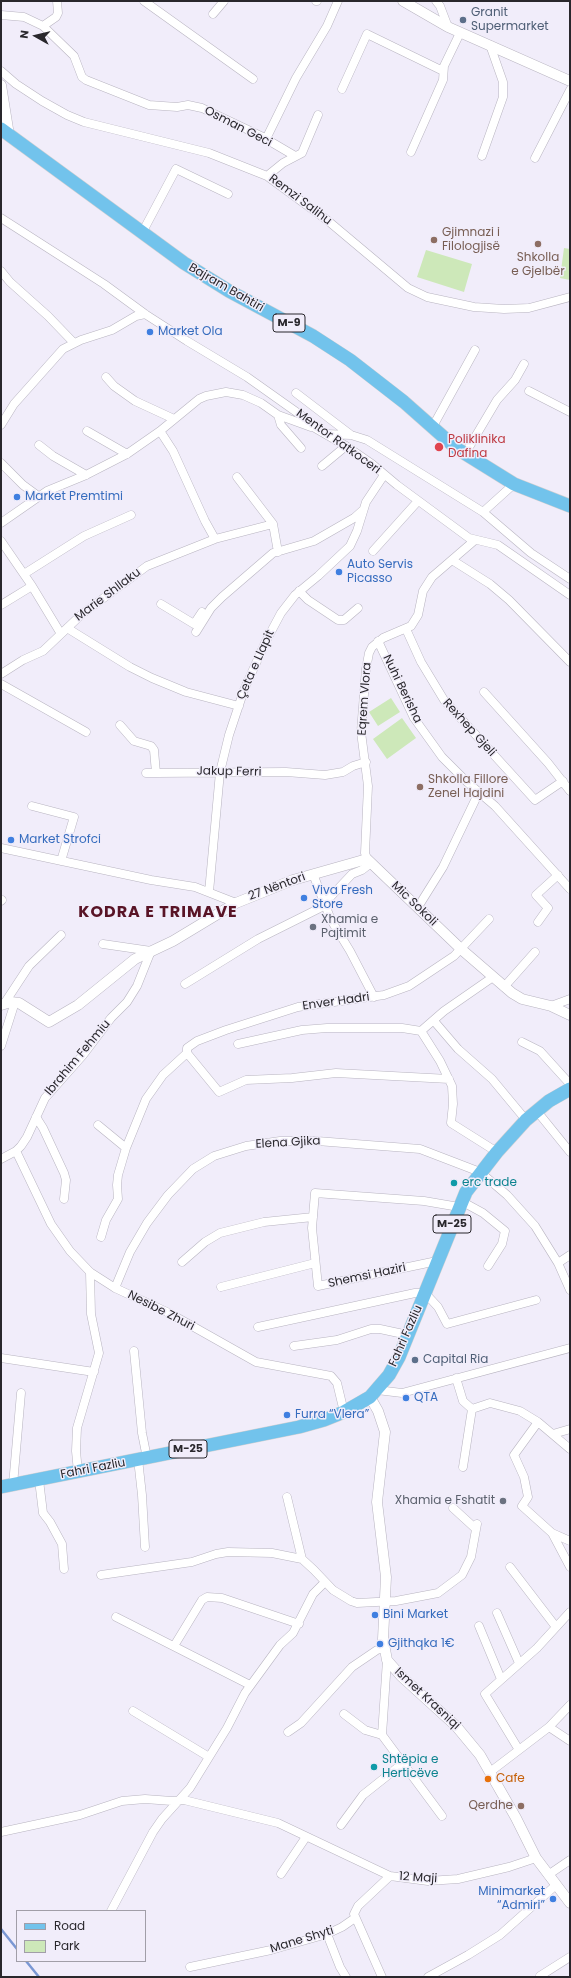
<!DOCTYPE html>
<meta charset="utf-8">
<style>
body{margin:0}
#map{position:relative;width:571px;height:1978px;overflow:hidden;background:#f1edfa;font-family:Poppins,sans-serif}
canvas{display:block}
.frame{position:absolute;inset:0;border:2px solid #29272c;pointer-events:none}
.legend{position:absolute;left:16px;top:1910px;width:130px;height:52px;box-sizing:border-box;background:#f1edfa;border:1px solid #a19ea8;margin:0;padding:5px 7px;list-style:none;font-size:12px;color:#29272c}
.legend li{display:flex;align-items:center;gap:8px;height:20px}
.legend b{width:20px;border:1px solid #a19ea8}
.north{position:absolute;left:16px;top:16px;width:40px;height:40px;-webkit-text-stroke:3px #f1edfa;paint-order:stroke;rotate:278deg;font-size:11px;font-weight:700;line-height:16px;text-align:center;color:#29272c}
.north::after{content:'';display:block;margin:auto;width:14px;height:18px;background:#29272c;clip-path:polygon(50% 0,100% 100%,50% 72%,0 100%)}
</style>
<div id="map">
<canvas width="571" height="1978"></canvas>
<div class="frame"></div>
<ul class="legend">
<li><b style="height:5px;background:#72c3ec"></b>Road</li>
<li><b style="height:11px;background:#cde8b9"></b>Park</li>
</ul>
<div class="north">N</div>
</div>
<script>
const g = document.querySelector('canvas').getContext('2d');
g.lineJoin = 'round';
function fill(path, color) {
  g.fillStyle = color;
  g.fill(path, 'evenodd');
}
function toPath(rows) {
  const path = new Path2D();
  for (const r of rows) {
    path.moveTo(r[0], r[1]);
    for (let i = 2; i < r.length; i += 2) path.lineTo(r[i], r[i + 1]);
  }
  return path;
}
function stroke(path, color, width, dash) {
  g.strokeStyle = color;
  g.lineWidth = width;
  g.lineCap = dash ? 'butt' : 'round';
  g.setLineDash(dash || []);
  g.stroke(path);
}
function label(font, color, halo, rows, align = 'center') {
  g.font = font + ' Poppins,sans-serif';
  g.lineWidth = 3;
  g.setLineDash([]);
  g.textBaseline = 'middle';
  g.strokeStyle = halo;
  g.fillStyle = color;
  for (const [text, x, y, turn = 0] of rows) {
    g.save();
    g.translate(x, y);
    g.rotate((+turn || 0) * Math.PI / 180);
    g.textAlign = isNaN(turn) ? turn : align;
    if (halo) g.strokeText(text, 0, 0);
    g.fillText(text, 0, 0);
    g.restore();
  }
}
const green = toPath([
 [564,248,570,249,570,280,560,278],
 [426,250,472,264,464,292,417,277],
 [391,698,400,712,378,726,369,712],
 [402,718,416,738,387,759,373,739]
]);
const stream = toPath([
 [1,1929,17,1949],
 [26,1961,39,1977]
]);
const minor = toPath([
 [144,1,253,79],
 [316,1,317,1],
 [436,1,440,6,448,27],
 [213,14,224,1],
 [1,15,24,17,43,26,56,17,58,13,57,1],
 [43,26,74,56,82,77,86,80,149,105,177,107,188,105,202,108,261,136,295,156],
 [1,71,16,84,42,101,67,115,84,122,209,153,267,176,327,220,408,288,427,297,474,307,504,309,529,308,570,297],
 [342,89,367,34,443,71],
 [266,139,296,78,327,26,338,1],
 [411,152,443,80,444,66,460,33],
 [482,156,503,97,503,82,490,45],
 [535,158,570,90],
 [267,176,283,163,302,153,318,115],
 [1,218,104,284,145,314,187,341,247,377,302,416,315,428,346,446,372,464,397,485,469,538,498,545,570,595],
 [142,233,176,169,228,194],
 [1,271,10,282,48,316,74,343],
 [106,377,114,386,135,401,174,419],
 [529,391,570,412],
 [296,393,351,435],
 [278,415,281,425,301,448],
 [1,425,14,404,63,349,81,340,112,330,136,316,145,314],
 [432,428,475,350],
 [87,431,127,454],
 [160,431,173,451,205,521,215,539],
 [327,434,351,435,367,440,483,512,514,484],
 [39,445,53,456,86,475],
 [465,454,497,400,515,380,524,364],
 [1,463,23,485,38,496],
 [322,466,346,446],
 [237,477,273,524,278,552],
 [483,512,531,553,570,579],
 [1,523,47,491,86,475,127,454,160,431,199,399,206,396,226,392,243,395,261,403,278,415,311,427],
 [1,541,32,586,61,634],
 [373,551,418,501],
 [452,560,490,584,509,600,570,662],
 [24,574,84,536,131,515],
 [299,591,308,600,338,620,344,620,358,608],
 [161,604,194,624,202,612],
 [1,605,32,586],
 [67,628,130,667,152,678,186,692,239,706],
 [406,629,421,662,444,700,535,800,563,781],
 [196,632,211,608,222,597,273,553,314,541,354,518,363,510],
 [378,641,414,718,442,757,467,782,495,806,570,889],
 [1,674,23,660,43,651,82,614,147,566,215,539,273,524],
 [1,684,86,732],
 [484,692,548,763,570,791],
 [120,725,134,741,151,746,154,750,156,773,286,772,325,775,343,772,353,766,366,762],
 [146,773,156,773],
 [32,806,74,817,61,861],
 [1,848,151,880,195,887,236,903],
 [367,859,365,853,368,786,361,732,366,669,369,653,372,647,383,638,411,626,418,615,423,591,432,577,475,540],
 [313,874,331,920,350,951,374,997],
 [209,892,220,772,229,735,244,690,265,643,281,613,295,595,318,576,350,546,357,531,366,502,384,475],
 [1,901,2,900],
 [418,907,443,867,479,792],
 [538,922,548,908,536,895,558,875],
 [185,984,258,939,320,908,352,874,362,870,371,863],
 [504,987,535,952],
 [4,1004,29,966,61,935],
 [551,1006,570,999],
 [434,1021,458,1049,492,1079,526,1120],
 [421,1031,440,1061,452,1086,453,1104,451,1123,497,1152],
 [421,1031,444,1011,493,977],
 [522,1042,540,1051,570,1084],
 [238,1044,302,1030,327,1028,402,1028,421,1031],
 [1,1046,15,1002],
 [187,1053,219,1092,246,1080,292,1078,336,1073,449,1079],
 [536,1110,570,1152],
 [36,1117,43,1128,64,1173,66,1180,64,1199],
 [98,1125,126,1148],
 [16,1151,51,1224,70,1251,90,1272,115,1288,169,1313,256,1362,331,1376,337,1383,344,1412],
 [1,1159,16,1151,21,1146,27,1137,45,1098,83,1055,111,1018,127,1002,137,986,151,951,103,944],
 [461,1201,483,1213,505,1231,502,1244,488,1266],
 [101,1237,106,1220,118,1199,117,1185,118,1175,126,1148,146,1099,163,1075,187,1053,187,1048,197,1041,226,1030,298,1007,384,995,409,986,454,956,489,919],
 [437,1261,318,1286,312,1228,315,1193,424,1201,459,1207],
 [182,1262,205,1242,220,1233,264,1222,313,1217],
 [558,1263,570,1255],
 [221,1287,315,1263],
 [115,1288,130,1252,147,1223,168,1195,193,1169,214,1156,246,1146,280,1141,317,1141,420,1149,480,1172,507,1195,535,1226,558,1263,570,1290],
 [258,1327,415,1293,425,1293,438,1307,447,1324,536,1300],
 [294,1346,337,1340,371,1329,380,1329,408,1335],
 [134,1351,142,1433,147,1458],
 [1,1358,94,1372],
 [456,1378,463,1401,472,1409],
 [377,1390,402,1393,570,1348],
 [472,1409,490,1403,520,1411,538,1422,570,1449],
 [538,1422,514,1455,524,1477,528,1497,522,1506,552,1533,570,1541],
 [553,1434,570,1429],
 [138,1459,142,1495,145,1547],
 [463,1467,472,1409],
 [78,1472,76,1451,77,1428,99,1353,91,1314,90,1272],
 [39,1480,43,1513,50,1522,62,1544,64,1569],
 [13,1485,21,1393],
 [287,1497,302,1559],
 [453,1508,476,1529],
 [552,1533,570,1567],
 [510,1567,556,1627],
 [101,1575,192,1562,216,1554,228,1552,272,1553,302,1559,314,1570,333,1590,351,1601,357,1603,396,1601,438,1593,462,1575,471,1557,477,1524],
 [497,1613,519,1663],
 [116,1617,250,1685],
 [479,1626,501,1679],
 [174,1646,202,1600,207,1597,222,1598,299,1624],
 [387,1660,382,1735,442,1816],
 [133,1711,209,1757],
 [344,1714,365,1730,382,1735],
 [549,1727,570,1741],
 [288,1732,301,1723,352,1667,377,1650,384,1648],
 [519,1750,485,1694,537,1648,570,1612],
 [490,1772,549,1727,570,1705],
 [341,1825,363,1795,402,1764],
 [1,1832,80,1815,122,1801,145,1799,172,1801,184,1800,278,1823,390,1876,428,1881,458,1879,509,1867,536,1858],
 [281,1874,306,1837],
 [548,1875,570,1860],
 [111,1911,153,1832,162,1819,190,1788,227,1728,245,1693,280,1645,293,1633,313,1594,325,1582],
 [327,1934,340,1967,346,1977],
 [190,1967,271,1950,327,1934,342,1927,355,1918],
 [540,1976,570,1957],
 [382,1977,354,1914,358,1906,390,1876],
 [428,1977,468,1955,500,1935,556,1885]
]);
const tertiary = toPath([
 [403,1,448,27,570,81],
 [1,85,9,135],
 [1,1005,11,1002,19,1003,49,1022,78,1005,135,959,173,941,236,903,293,880,367,859,461,949,512,993,522,999,551,1006,570,1015],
 [370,1397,378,1411,385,1432,377,1502,386,1577,383,1639,387,1660,401,1676,456,1726,480,1755,516,1818,536,1858,570,1903]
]);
const primary = toPath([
 [1,129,184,263,229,291,313,336,350,360,404,402,456,448,514,484,570,506],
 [1,1487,299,1427,324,1420,344,1412,370,1397,389,1375,399,1357,466,1192,497,1152,526,1120,549,1101,570,1089]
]);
const markers = [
 [463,20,4,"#5c6f8a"],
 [434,240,4,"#8d6e63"],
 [538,244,4,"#8d6e63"],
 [150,332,4,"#3f7fe0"],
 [439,447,5,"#e0444e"],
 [17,497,4,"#3f7fe0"],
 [339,572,4,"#3f7fe0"],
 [420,787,4,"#8d6e63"],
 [11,840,4,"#3f7fe0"],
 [304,898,4,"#3f7fe0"],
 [313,927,4,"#6b7280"],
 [454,1183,4,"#0f9aa8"],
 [415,1360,4,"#5c6f8a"],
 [406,1398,4,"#3f7fe0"],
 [287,1415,4,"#3f7fe0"],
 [503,1501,4,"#6b7280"],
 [375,1615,4,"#3f7fe0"],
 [380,1644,4,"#3f7fe0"],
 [374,1767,4,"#0f9aa8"],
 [488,1779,4,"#e8710a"],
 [521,1806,4,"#8d6e63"],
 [553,1899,4,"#3f7fe0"]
];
const shields = [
 [289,323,32],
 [452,1224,38],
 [188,1449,38]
];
const shieldNames = [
 ["M-9",289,323],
 ["M-25",452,1224],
 ["M-25",188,1449]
];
const serviceNames = [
 ["Granit",471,13],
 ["Supermarket",471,27],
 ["Capital Ria",423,1360]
];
const streetNames = [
 ["Osman Geci",238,127,27],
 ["Remzi Salihu",300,200,37],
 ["Bajram Bahtiri",226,288,30],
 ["Mentor Ratkoceri",338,442,36],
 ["Marie Shllaku",108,595,-37],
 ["Çeta e Llapit",256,665,-66],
 ["Nuhi Berisha",402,689,64],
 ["Eqrem Vlora",365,699,-86],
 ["Rexhep Gjeli",469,728,48],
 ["Jakup Ferri",229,772,1],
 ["27 Nëntori",277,887,-20],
 ["Mic Sokoli",414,904,44],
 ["Enver Hadri",336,1002,-8],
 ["Ibrahim Fehmiu",78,1058,-50],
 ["Elena Gjika",288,1143,-3],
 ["Shemsi Haziri",367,1276,-12],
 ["Nesibe Zhuri",161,1311,27],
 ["Fahri Fazliu",406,1336,-66],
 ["Fahri Fazliu",93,1469,-11],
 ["Ismet Krasniqi",427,1699,43],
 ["12 Maji",418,1878,4],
 ["Mane Shyti",302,1940,-17]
];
const educationNames = [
 ["Gjimnazi i",442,233],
 ["Filologjisë",442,247],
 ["Shkolla",538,258,"center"],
 ["e Gjelbër",538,272,"center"],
 ["Shkolla Fillore",428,780],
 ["Zenel Hajdini",428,794],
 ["Qerdhe",513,1806,"right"]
];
const shopNames = [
 ["Market Ola",158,332],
 ["Market Premtimi",25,497],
 ["Auto Servis",347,565],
 ["Picasso",347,579],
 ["Market Strofci",19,840],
 ["Viva Fresh",312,891],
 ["Store",312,905],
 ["QTA",414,1398],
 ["Furra “Vlera”",295,1415],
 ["Bini Market",383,1615],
 ["Gjithqka 1€",388,1644],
 ["Minimarket",545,1892,"right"],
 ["“Admiri”",545,1906,"right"]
];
const healthNames = [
 ["Poliklinika",448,440],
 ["Dafina",448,454]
];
const worshipNames = [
 ["Xhamia e",321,920],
 ["Pajtimit",321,934],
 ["Xhamia e Fshatit",495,1501,"right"]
];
const cultureNames = [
 ["erc trade",462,1183],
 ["Shtëpia e",382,1760],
 ["Herticëve",382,1774]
];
const foodNames = [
 ["Cafe",496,1779]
];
const districtNames = [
 ["KODRA E TRIMAVE",158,913]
];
fill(green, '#cde8b9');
stroke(stream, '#7a97d3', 2.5);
stroke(minor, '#b8b4c0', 9);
stroke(tertiary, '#b8b4c0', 11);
stroke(primary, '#d0cfd1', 14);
stroke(minor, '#fff', 8);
stroke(tertiary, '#fff', 10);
stroke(primary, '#72c3ec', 13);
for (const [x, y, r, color] of markers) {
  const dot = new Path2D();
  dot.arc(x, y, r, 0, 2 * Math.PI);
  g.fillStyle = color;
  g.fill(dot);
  stroke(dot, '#f1edfa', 1.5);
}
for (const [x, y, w] of shields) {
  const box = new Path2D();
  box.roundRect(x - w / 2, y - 9, w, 18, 3);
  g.fillStyle = '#f1edfa';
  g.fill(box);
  stroke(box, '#29272c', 1);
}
label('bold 11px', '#29272c', null, shieldNames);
label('12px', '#4e5e75', '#f1edfa', serviceNames, 'left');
label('12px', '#29272c', '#f1edfa', streetNames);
label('12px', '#785e54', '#f1edfa', educationNames, 'left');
label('12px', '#366cbe', '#f1edfa', shopNames, 'left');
label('12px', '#be3a42', '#f1edfa', healthNames, 'left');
label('12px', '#5b616d', '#f1edfa', worshipNames, 'left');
label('12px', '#0d838f', '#f1edfa', cultureNames, 'left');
label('12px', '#c56008', '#f1edfa', foodNames, 'left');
g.letterSpacing = '1px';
label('bold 16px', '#591426', '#f1edfa', districtNames);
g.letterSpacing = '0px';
</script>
